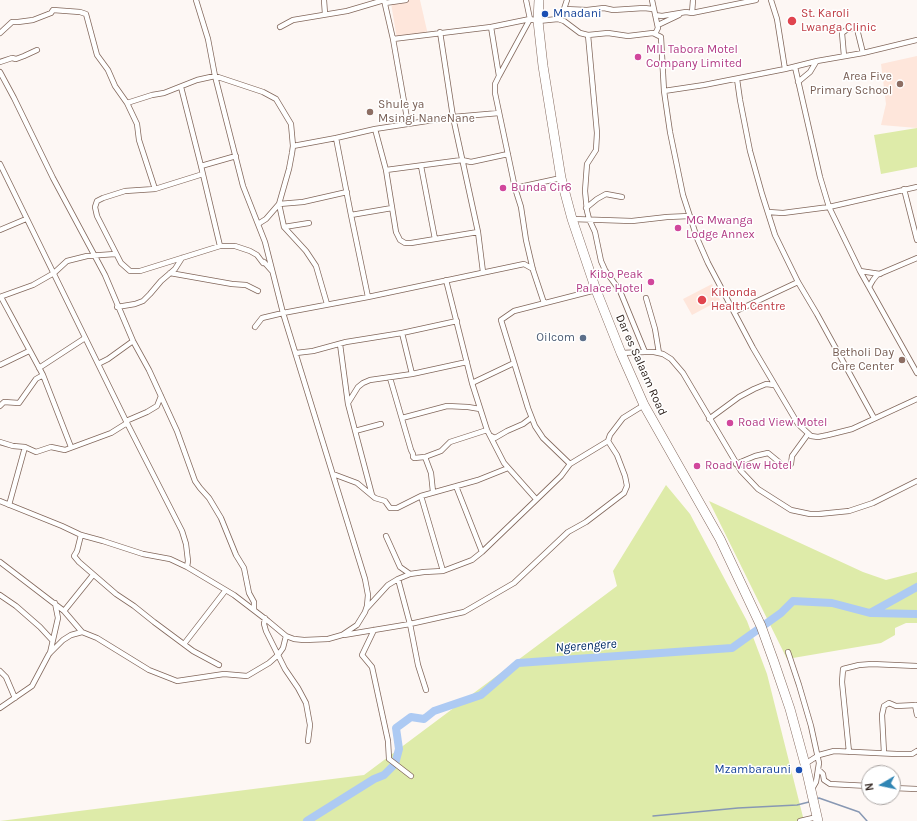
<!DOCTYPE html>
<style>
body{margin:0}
#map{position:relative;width:917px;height:821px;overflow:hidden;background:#fdf7f4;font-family:Karla,sans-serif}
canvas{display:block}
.north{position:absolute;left:861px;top:765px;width:40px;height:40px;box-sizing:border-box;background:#fff;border:1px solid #aca7a5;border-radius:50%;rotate:261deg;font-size:11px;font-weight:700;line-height:16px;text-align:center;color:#30241f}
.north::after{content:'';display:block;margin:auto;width:14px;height:18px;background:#2f85b4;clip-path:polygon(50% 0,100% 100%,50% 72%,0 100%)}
</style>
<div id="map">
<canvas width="917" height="821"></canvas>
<div class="north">N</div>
</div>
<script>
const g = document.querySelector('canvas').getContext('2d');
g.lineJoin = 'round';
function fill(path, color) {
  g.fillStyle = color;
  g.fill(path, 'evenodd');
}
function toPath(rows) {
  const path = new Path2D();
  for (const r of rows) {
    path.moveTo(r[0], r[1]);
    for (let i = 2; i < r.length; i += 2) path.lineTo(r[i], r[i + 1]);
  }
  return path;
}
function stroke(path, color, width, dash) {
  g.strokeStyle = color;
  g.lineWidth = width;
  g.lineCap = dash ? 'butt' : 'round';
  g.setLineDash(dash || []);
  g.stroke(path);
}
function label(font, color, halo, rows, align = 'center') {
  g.font = font + ' Karla,sans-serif';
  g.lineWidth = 3;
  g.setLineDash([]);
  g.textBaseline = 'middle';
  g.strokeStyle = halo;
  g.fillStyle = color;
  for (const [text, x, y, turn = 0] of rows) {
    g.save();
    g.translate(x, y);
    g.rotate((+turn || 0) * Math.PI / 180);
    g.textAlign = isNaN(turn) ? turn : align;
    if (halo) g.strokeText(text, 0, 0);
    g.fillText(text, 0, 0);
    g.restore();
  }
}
const built = toPath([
 [409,0,420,0,428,35,397,39,391,3],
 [917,56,917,128,881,125,886,104,881,64],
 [712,284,720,300,692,315,683,299]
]);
const green = toPath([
 [917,128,917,167,881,174,874,135],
 [666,485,690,514,747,621,767,674,804,821,0,821,364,775,617,586,613,571],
 [709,501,863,572,886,580,917,572,917,623,906,623,895,628,895,635,881,643,787,659]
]);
const stream = toPath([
 [817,799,819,798,859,812,867,821],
 [653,816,738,808,797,805,809,802]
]);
const river = toPath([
 [872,613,917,614],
 [307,821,374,779,384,775,395,764,399,749,396,728,411,717,424,719,434,711,481,695,518,663,732,648,781,613,793,601,832,603,870,613,917,587]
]);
const street = toPath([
 [324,0,325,14],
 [384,0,393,39,408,124],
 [526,0,530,19,499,76,495,84,495,93,515,188,521,207,526,240,533,270,544,303],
 [652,0,658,28,655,34],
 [771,0,777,19,785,69],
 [385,3,406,0],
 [564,9,587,10,604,8,613,10,644,8,653,9],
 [692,13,693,0],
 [655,15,662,16,686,12,692,13,756,0],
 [558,19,564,9,567,0],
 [658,25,679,15],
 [280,27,293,20,347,11,384,0],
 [491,27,499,76],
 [440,32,453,117,478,232,483,272],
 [0,33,12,22,18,22,33,20,51,13,53,10,80,12,86,14,97,55,108,70,115,86,127,103,137,124,139,140,155,189],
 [588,35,597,133,596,150,587,164,585,191,587,211,589,219,595,232,601,261,605,270,620,291,645,352],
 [393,39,491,27,530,19,538,21,558,19,564,21,580,33,588,35,608,33,628,36,653,33,661,37,664,91,670,132,683,195,697,238,708,263,753,348,798,424,811,436,818,437,828,435,852,429,917,399],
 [844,56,842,33,849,28,857,29,863,53],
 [0,62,12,58,16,59,24,56,37,50],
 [795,67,820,177,829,207,860,271,917,373],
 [0,72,14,98,53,178,105,275,133,341,149,370,177,431,195,481,200,488,209,498,221,518,236,555,244,568,249,593,254,602,254,610],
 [737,79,740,100,750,151,762,194,775,235,798,282,817,314,874,418],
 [798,82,810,72,816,62],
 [181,87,201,166],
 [664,91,704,85,785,69,817,61,863,53,917,40],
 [127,103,152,95,164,93,197,80,215,76,263,92,276,99,291,124,293,146,292,153,289,169,279,204,266,219,258,224],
 [375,129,386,170,396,232,400,240,405,243,411,243,478,232],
 [293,146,336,138],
 [0,164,127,423,182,531,186,544,188,561,187,567],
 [421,166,435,239],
 [386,170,462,160,471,162,508,154],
 [203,174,155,189,125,191,103,198,97,201,95,207,97,216,121,263,130,271,140,271,220,246,235,246,250,251,257,255,263,263,264,262,272,271],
 [515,188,561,178],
 [904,189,917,240],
 [586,208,597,199,606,194,622,197],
 [768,212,783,213,829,207,917,187],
 [351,215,392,208],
 [572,219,632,221,667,217,690,216],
 [309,223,284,227,279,204,303,202,347,192],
 [284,227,306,251,316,266,327,304],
 [0,230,26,219],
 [220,246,201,166,236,156],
 [860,271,880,274],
 [170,273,232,284,246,285,258,291],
 [446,280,472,383,487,430,504,463,536,499],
 [869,287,873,280,877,275,917,258],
 [0,297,33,285,54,273,67,261,87,256,115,254],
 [1,297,43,375,71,447],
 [368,297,351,215,336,138,375,129,453,117,499,113],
 [646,298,655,329,659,353],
 [117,307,135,304,143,301,150,294,161,281,175,269,182,258],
 [734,312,798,282],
 [255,327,262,318,283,313,368,297,524,264,533,269],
 [402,333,412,374],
 [340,344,348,404,372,495],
 [296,353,313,351,346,342,402,333,457,321],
 [621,353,645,352,654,352,663,354,671,359,683,373,741,471,758,489,791,510,810,514,819,514,849,511,873,503,917,481],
 [98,364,108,359,133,341],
 [0,365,29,351],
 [39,368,85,338],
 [390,378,411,450,413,454,413,457,414,458,425,457,441,451,450,442,487,430],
 [472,383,514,363],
 [348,403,358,387,363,383,370,380,412,374,467,362],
 [0,406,4,402,19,403,36,379,43,375],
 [402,418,447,406,468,407,480,409],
 [709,419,739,397,754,389,766,384,774,385],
 [126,421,147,412,157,406,161,396],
 [355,431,381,424],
 [491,436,495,438,507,431,523,424,531,418],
 [0,442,13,446,25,447,36,452,51,447,65,450,111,433,127,423],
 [425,457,431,473,433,492],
 [570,464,543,438,535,426,528,408,501,320,514,311,596,290],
 [736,464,755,456,768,453,779,462,782,467,791,464,792,456,808,434],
 [333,474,357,483,375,498,385,501,390,508,397,508,421,496,478,480,508,468],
 [456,486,482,552],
 [421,496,443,571],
 [0,501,62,526,81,535,103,541,143,554,170,559,187,567,234,595,268,621,286,636,294,639,304,640,328,639,342,635,357,625,365,612,367,606,368,595,365,579,283,313,265,242,243,186,215,76,208,39,196,0],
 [9,505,25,447],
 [81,535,77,551,74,556,79,562,116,594,134,606,154,622,193,651,219,665],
 [386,536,400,567,410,574],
 [0,562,64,611,82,632,97,638,149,670,177,681,224,674,247,676,269,663,278,655,283,648,286,636],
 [398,579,410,624,418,665,426,690],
 [0,595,16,606,40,627,52,640],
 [367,608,388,585,398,579,410,574,424,572,443,571,472,560,482,552,561,476,570,464,608,441,610,435,623,418,644,405],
 [64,611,93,575],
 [265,618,264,624,266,631,285,669,298,688,306,703,310,725,308,741],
 [374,630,362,655,372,667,388,741,389,759,411,776],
 [344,635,410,624,464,612,514,583,568,532,586,522,624,493,627,486,625,476,617,455,608,441],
 [184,644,225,591],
 [788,652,799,685,811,726,819,763,816,782,812,789],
 [50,653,58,618,55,603],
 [0,671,6,677,15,698],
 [915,705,917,715],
 [0,708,32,686,49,654,63,640,71,635,82,632],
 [849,752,842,682,843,669,859,665,872,664,917,666],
 [884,753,882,715,884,706,889,703,896,706,917,705],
 [805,764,819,755,834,751,897,754,912,754,917,751],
 [818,769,823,774,824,780,830,784,869,786],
 [893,788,917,789],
 [800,821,817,817]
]);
const highway = toPath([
 [539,0,538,21,543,66,561,178,572,219,596,290,621,353,644,405,720,539,761,626,774,662,790,709,805,764,818,821]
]);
const markers = [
 [545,14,4,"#1a4fb4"],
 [792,21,5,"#e0444e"],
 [638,57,4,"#d1479c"],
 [900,84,4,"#8d6e63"],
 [370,112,4,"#8d6e63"],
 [503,188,4,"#d1479c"],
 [678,228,4,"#d1479c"],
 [651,282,4,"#d1479c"],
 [702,300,5,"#e0444e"],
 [583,338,4,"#5c6f8a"],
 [902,360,4,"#8d6e63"],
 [730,423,4,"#d1479c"],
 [697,466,4,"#d1479c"],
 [799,770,4,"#1a4fb4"]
];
const transitNames = [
 ["Mnadani",553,14],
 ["Mzambarauni",791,770,"right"]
];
const healthNames = [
 ["St. Karoli",801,14],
 ["Lwanga Clinic",801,28],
 ["Kihonda",711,293],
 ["Health Centre",711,307]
];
const hotelNames = [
 ["MIL Tabora Motel",646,50],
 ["Company Limited",646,64],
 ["Bunda Cir6",511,188],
 ["MG Mwanga",686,221],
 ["Lodge Annex",686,235],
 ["Kibo Peak",643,275,"right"],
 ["Palace Hotel",643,289,"right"],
 ["Road View Motel",738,423],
 ["Road View Hotel",705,466]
];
const educationNames = [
 ["Area Five",892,77],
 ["Primary School",892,91],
 ["Shule ya",378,105,"left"],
 ["Msingi NaneNane",378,119,"left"],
 ["Betholi Day",894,353],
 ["Care Center",894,367]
];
const serviceNames = [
 ["Oilcom",575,338]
];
const streetNames = [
 ["Dar es Salaam Road",641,365,66]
];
const waterNames = [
 ["Ngerengere",586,646,-4]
];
fill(built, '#fee6db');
fill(green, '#deeba9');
stroke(stream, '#8898b3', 1.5);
stroke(river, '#adcaf3', 8);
stroke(street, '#82675b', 6);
stroke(highway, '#82675b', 10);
stroke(street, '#fff', 4.5);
stroke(highway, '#fff', 9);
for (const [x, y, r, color] of markers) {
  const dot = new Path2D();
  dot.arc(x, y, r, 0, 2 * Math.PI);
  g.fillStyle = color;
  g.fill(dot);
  stroke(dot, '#fff', 1.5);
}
label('12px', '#164399', '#fff', transitNames, 'left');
label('12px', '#be3a42', '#fff', healthNames, 'left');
label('12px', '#b23c85', '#fff', hotelNames, 'left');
label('12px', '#785e54', '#fff', educationNames, 'right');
label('12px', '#4e5e75', '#fff', serviceNames, 'right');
label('12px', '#30241f', '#fff', streetNames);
label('italic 13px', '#002b65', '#fff', waterNames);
</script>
